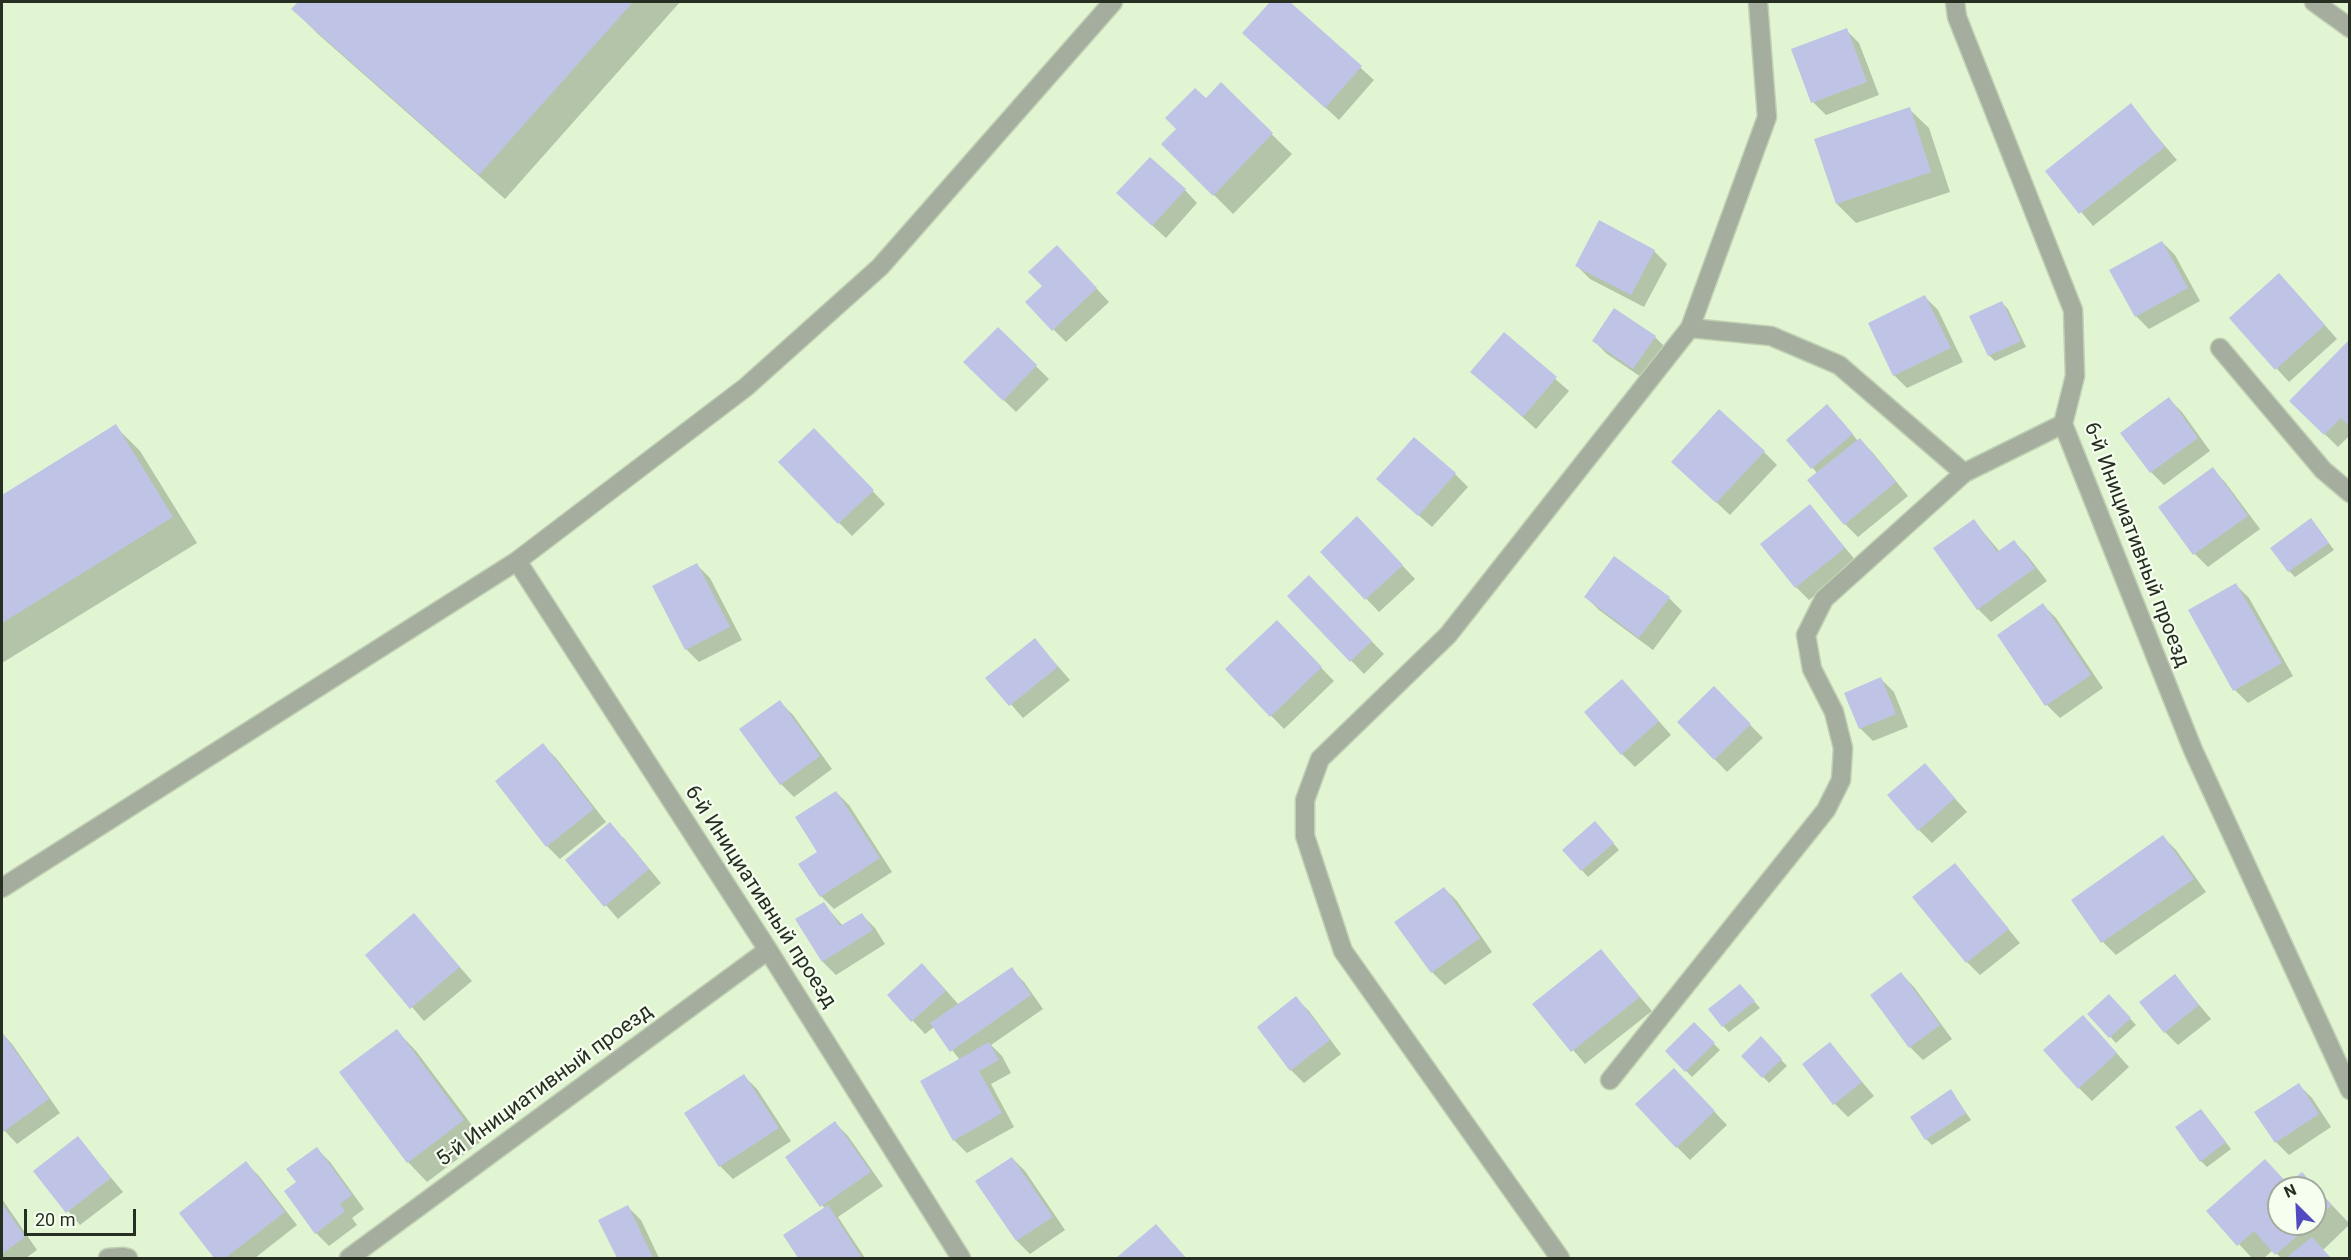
<!DOCTYPE html>
<meta charset="utf-8">
<style>
body{margin:0}
#map{position:relative;width:2351px;height:1260px;overflow:hidden;background:#e1f5d3;font-family:Roboto,sans-serif}
canvas{display:block}
.frame{position:absolute;inset:0;border:3px solid #272f22;pointer-events:none}
.north{position:absolute;left:2267px;top:1176px;width:60px;height:60px;box-sizing:border-box;background:#f6fef0;border:2px solid #a3ab9e;border-radius:50%;rotate:336deg;font-size:16px;font-weight:700;line-height:24px;text-align:center;color:#272f22}
.north::after{content:'';display:block;margin:auto;width:21px;height:27px;background:#524ac1;clip-path:polygon(50% 0,100% 100%,50% 72%,0 100%)}
.scale{position:absolute;left:24px;top:1209px;width:112px;height:27px;box-sizing:border-box;border:3px solid #272f22;border-top:0;padding-left:8px;font-size:18px;line-height:21px;white-space:nowrap;color:#272f22;-webkit-text-stroke:4px #f6fef0;paint-order:stroke}
</style>
<div id="map">
<canvas width="2351" height="1260"></canvas>
<div class="frame"></div>
<div class="north">N</div>
<div class="scale">20 m</div>
</div>
<script>
const g = document.querySelector('canvas').getContext('2d');
g.lineJoin = 'round';
function fill(path, color) {
  g.fillStyle = color;
  g.fill(path, 'evenodd');
}
function toPath(rows) {
  const path = new Path2D();
  for (const r of rows) {
    path.moveTo(r[0], r[1]);
    for (let i = 2; i < r.length; i += 2) path.lineTo(r[i], r[i + 1]);
  }
  return path;
}
function stroke(path, color, width, dash) {
  g.strokeStyle = color;
  g.lineWidth = width;
  g.lineCap = dash ? 'butt' : 'round';
  g.setLineDash(dash || []);
  g.stroke(path);
}
function label(font, color, halo, rows, align = 'center') {
  g.font = font + ' Roboto,sans-serif';
  g.lineWidth = 4.5;
  g.setLineDash([]);
  g.textBaseline = 'middle';
  g.strokeStyle = halo;
  g.fillStyle = color;
  for (const [text, x, y, turn = 0] of rows) {
    g.save();
    g.translate(x, y);
    g.rotate((+turn || 0) * Math.PI / 180);
    g.textAlign = isNaN(turn) ? turn : align;
    if (halo) g.strokeText(text, 0, 0);
    g.fillText(text, 0, 0);
    g.restore();
  }
}
const shadow = toPath([
 [300,2,680,2,505,199,318,34,293,9],
 [1272,2,1288,2,1374,80,1339,120,1244,33],
 [1846,30,1859,43,1879,95,1826,115,1813,102],
 [1221,85,1292,154,1233,214,1163,144],
 [2130,105,2177,160,2093,226,2047,171],
 [1909,109,1929,128,1950,192,1856,223,1837,204],
 [1185,190,1197,203,1166,238,1131,206],
 [2162,242,2175,255,2200,301,2149,329,2136,316,2111,270],
 [1654,251,1667,264,1644,307,1590,279,1577,266],
 [1070,260,1109,302,1066,342,1053,329,1044,286],
 [2292,288,2337,339,2289,382,2231,318],
 [1925,297,1938,310,1963,362,1907,388,1894,375,1870,324],
 [2002,303,2008,309,2026,347,1995,361,1989,355],
 [998,329,1049,379,1016,412,965,362],
 [1504,334,1569,391,1536,429,1472,372],
 [1655,337,1668,350,1647,381,1607,354,1594,341],
 [2350,341,2350,435,2338,447,2291,401],
 [2169,399,2182,412,2210,451,2164,485,2151,472],
 [1840,419,1858,441,1860,440,1873,453,1908,496,1858,537,1845,524,1818,474,1788,440],
 [115,426,140,451,197,543,2,663,2,496],
 [814,430,885,504,852,536,780,462],
 [1764,452,1777,465,1730,515,1686,474],
 [2212,469,2225,482,2260,529,2208,567,2195,554,2160,507],
 [1455,474,1468,487,1432,527,1392,492],
 [1810,506,1857,562,1809,600,1796,587],
 [1974,521,2000,552,2014,542,2027,555,2047,581,1991,622,1978,609],
 [2317,527,2334,550,2295,577,2289,571],
 [1370,531,1415,579,1379,612,1322,552],
 [697,565,710,578,742,640,699,662,686,649],
 [1309,577,1384,654,1364,674,1289,596],
 [2236,585,2249,598,2293,676,2248,703,2235,690],
 [1586,597,1669,598,1682,611,1653,650,1599,610],
 [2043,605,2056,618,2103,688,2060,718,2047,705,1999,635],
 [1277,622,1334,681,1284,729,1227,670],
 [1035,640,1070,680,1023,718,988,678],
 [1881,679,1894,692,1908,727,1873,741,1860,728],
 [1714,688,1763,738,1727,772,1679,722],
 [1635,694,1671,735,1635,767,1622,754],
 [780,702,793,715,832,769,794,797,781,784],
 [543,745,556,758,606,822,560,859,547,846],
 [1925,765,1967,812,1932,843,1919,830],
 [836,792,849,805,892,872,834,909,821,896,800,864,819,852],
 [1601,829,1619,850,1588,877,1564,850],
 [623,837,661,883,618,919,567,860],
 [2163,837,2176,850,2206,892,2116,955,2103,942,2073,901],
 [1955,865,2020,943,1980,975,1967,962],
 [1444,888,1457,901,1492,952,1445,985,1432,972,1396,922],
 [824,904,843,926,862,915,875,928,885,944,836,975,823,962,797,920],
 [414,915,472,981,424,1021,367,955],
 [1601,951,1652,1011,1585,1064,1534,1004],
 [1011,969,1024,982,1043,1009,991,1045,1002,1056,1011,1073,991,1084,1014,1127,967,1153,954,1140,960,1060,934,1027,925,1034,889,995,935,978,959,1005],
 [1901,974,1914,987,1952,1039,1923,1060,1910,1047,1872,995],
 [2175,976,2211,1019,2178,1045,2165,1032],
 [1746,992,1760,1008,1729,1032,1723,1026],
 [1296,998,1309,1011,1341,1054,1304,1083,1291,1070],
 [2115,1002,2136,1025,2116,1043,2089,1014],
 [1694,1024,1720,1050,1692,1077,1667,1051],
 [2096,1030,2129,1067,2092,1101,2079,1088],
 [397,1031,416,1051,483,1140,427,1182,408,1162],
 [2,1033,12,1044,60,1113,17,1144,2,1128],
 [1761,1039,1787,1066,1769,1083,1743,1056],
 [1830,1044,1874,1096,1848,1117,1835,1104],
 [744,1076,757,1089,791,1141,733,1179,720,1166],
 [1687,1083,1727,1125,1690,1160,1677,1147],
 [2299,1085,2312,1098,2331,1127,2289,1155,2276,1142],
 [1951,1091,1971,1120,1932,1145,1926,1139],
 [2201,1111,2231,1149,2207,1167,2201,1161],
 [835,1123,848,1136,883,1186,838,1217,865,1258,799,1258,785,1235,825,1209,787,1157],
 [78,1138,123,1192,80,1225,35,1171],
 [317,1149,330,1162,364,1209,352,1218,357,1225,329,1246,316,1233,298,1183],
 [1012,1158,1025,1171,1065,1230,1030,1254,1017,1241,978,1181],
 [2265,1161,2289,1185,2302,1174,2350,1224,2323,1250,2331,1258,2281,1258,2273,1250,2264,1258,2252,1258,2208,1211],
 [2279,1188,2315,1188,2315,1224,2279,1224],
 [246,1163,259,1176,297,1225,255,1258,216,1258,181,1213],
 [2,1199,37,1250,26,1258,2,1258],
 [628,1207,641,1220,659,1258,619,1258,600,1220],
 [1156,1226,1186,1258,1119,1258]
]);
const building = toPath([
 [298,2,633,2,479,175,291,9],
 [1270,2,1290,2,1362,66,1325,108,1242,33],
 [1847,28,1867,82,1811,103,1791,49],
 [1221,82,1273,133,1213,196,1161,144,1176,129,1165,118,1195,88,1206,98],
 [2131,103,2165,147,2079,214,2045,171],
 [1910,107,1931,172,1836,204,1814,139],
 [1150,157,1186,189,1152,226,1116,193],
 [1599,220,1655,250,1631,295,1575,266],
 [2162,241,2188,288,2135,317,2109,270],
 [1057,245,1097,288,1052,331,1025,302,1042,286,1028,272],
 [2279,273,2325,325,2275,370,2229,318],
 [1925,295,1951,348,1893,376,1868,323],
 [2002,301,2021,341,1988,356,1969,316],
 [1614,308,1656,336,1633,369,1592,341],
 [998,327,1037,365,1003,401,963,362],
 [1504,332,1557,377,1523,417,1470,372],
 [2350,339,2350,427,2341,418,2324,435,2289,401],
 [2169,397,2198,438,2150,473,2120,433],
 [1827,404,1853,434,1811,469,1786,440],
 [1719,409,1765,451,1716,503,1671,462],
 [116,424,173,517,2,623,2,495],
 [814,428,874,490,838,524,778,462],
 [1414,437,1456,473,1418,516,1376,479],
 [1860,438,1896,482,1844,525,1807,480],
 [2213,467,2248,516,2193,555,2158,507],
 [1810,504,1845,548,1795,588,1760,544],
 [1357,516,1403,565,1365,600,1320,552],
 [2311,518,2329,543,2288,572,2270,548],
 [1974,519,1997,552,2014,540,2035,568,1977,610,1933,548],
 [1614,556,1670,597,1639,638,1584,597],
 [697,563,730,627,685,650,652,586],
 [1309,575,1372,641,1350,662,1287,596],
 [2236,583,2282,663,2233,691,2188,610],
 [2043,603,2091,675,2045,706,1997,635],
 [1277,620,1322,667,1270,717,1225,669],
 [1035,638,1058,667,1009,706,985,678],
 [1881,677,1896,714,1859,729,1844,693],
 [1622,679,1659,721,1621,755,1584,712],
 [1714,686,1751,724,1714,760,1677,722],
 [780,700,820,756,780,785,739,729],
 [543,743,594,809,546,847,495,781],
 [1925,763,1955,798,1918,831,1887,795],
 [836,791,880,858,820,897,798,864,817,852,795,817],
 [1595,821,1614,843,1581,871,1562,850],
 [610,822,649,869,604,907,565,860],
 [2163,835,2194,879,2101,943,2071,900],
 [1955,863,2009,929,1966,963,1912,897],
 [1444,887,1480,938,1431,973,1394,922],
 [824,902,840,926,862,913,873,930,822,962,795,919],
 [414,913,460,967,410,1009,365,955],
 [1601,949,1640,997,1571,1052,1532,1004],
 [922,963,946,991,911,1022,887,995],
 [1012,967,1031,995,950,1052,930,1023],
 [1901,972,1940,1025,1909,1048,1870,995],
 [2175,974,2199,1005,2164,1033,2139,1002],
 [1740,984,1755,1001,1722,1027,1708,1009],
 [2109,994,2131,1018,2109,1038,2087,1014],
 [1296,996,1330,1040,1290,1071,1257,1027],
 [2083,1015,2117,1053,2078,1089,2043,1050],
 [1694,1022,1715,1043,1685,1072,1665,1051],
 [397,1029,464,1120,407,1163,339,1072],
 [2,1032,49,1099,3,1132,2,1130],
 [1761,1036,1782,1059,1762,1078,1741,1056],
 [989,1042,999,1060,979,1071,1002,1113,953,1141,920,1081],
 [1830,1042,1862,1082,1833,1105,1802,1064],
 [1674,1068,1715,1111,1676,1148,1635,1104],
 [744,1074,779,1128,719,1167,684,1113],
 [2299,1083,2319,1114,2275,1143,2254,1112],
 [1951,1089,1966,1113,1925,1140,1910,1117],
 [2201,1109,2226,1142,2200,1162,2175,1127],
 [835,1121,871,1172,820,1207,785,1157],
 [78,1136,111,1178,66,1213,33,1171],
 [317,1147,352,1195,340,1204,345,1211,315,1234,284,1191,296,1182,286,1169],
 [1012,1157,1053,1217,1016,1241,975,1181],
 [2265,1159,2288,1184,2302,1172,2332,1205,2315,1220,2315,1188,2279,1188,2279,1224,2311,1224,2275,1255,2254,1231,2237,1246,2206,1211],
 [246,1161,285,1212,225,1258,214,1258,179,1213],
 [2,1203,25,1237,2,1254],
 [628,1205,653,1258,617,1258,598,1220],
 [828,1205,862,1258,798,1258,783,1235],
 [1156,1224,1186,1258,1116,1258],
 [2312,1237,2331,1258,2286,1258]
]);
const minor = toPath([
 [1758,2,1767,117,1690,328,1771,336,1839,365,1964,473,2063,424],
 [1955,2,1957,17,2073,310,2075,376,2063,424,2193,750,2350,1090],
 [2314,2,2350,28],
 [2220,348,2323,470,2350,493],
 [517,561,768,950,961,1258],
 [2,888,517,561,746,387,880,267,1113,2],
 [1610,1080,1826,810,1841,780,1843,748,1834,712,1812,669,1806,635,1824,599,1964,473],
 [108,1258,123,1257,128,1258],
 [349,1258,768,950],
 [1560,1258,1343,951,1305,836,1305,800,1320,759,1448,635,1690,328]
]);
const streetNames = [
 ["6-й Инициативный проезд",2136,545,69],
 ["6-й Инициативный проезд",760,897,57],
 ["5-й Инициативный проезд",545,1086,-36]
];
fill(shadow, '#0003');
fill(building, '#bfc3e6');
stroke(minor, '#c0d1b3', 21);
stroke(minor, '#a4ad9e', 18);
label('21px', '#272f22', '#f6fef0', streetNames);
</script>
